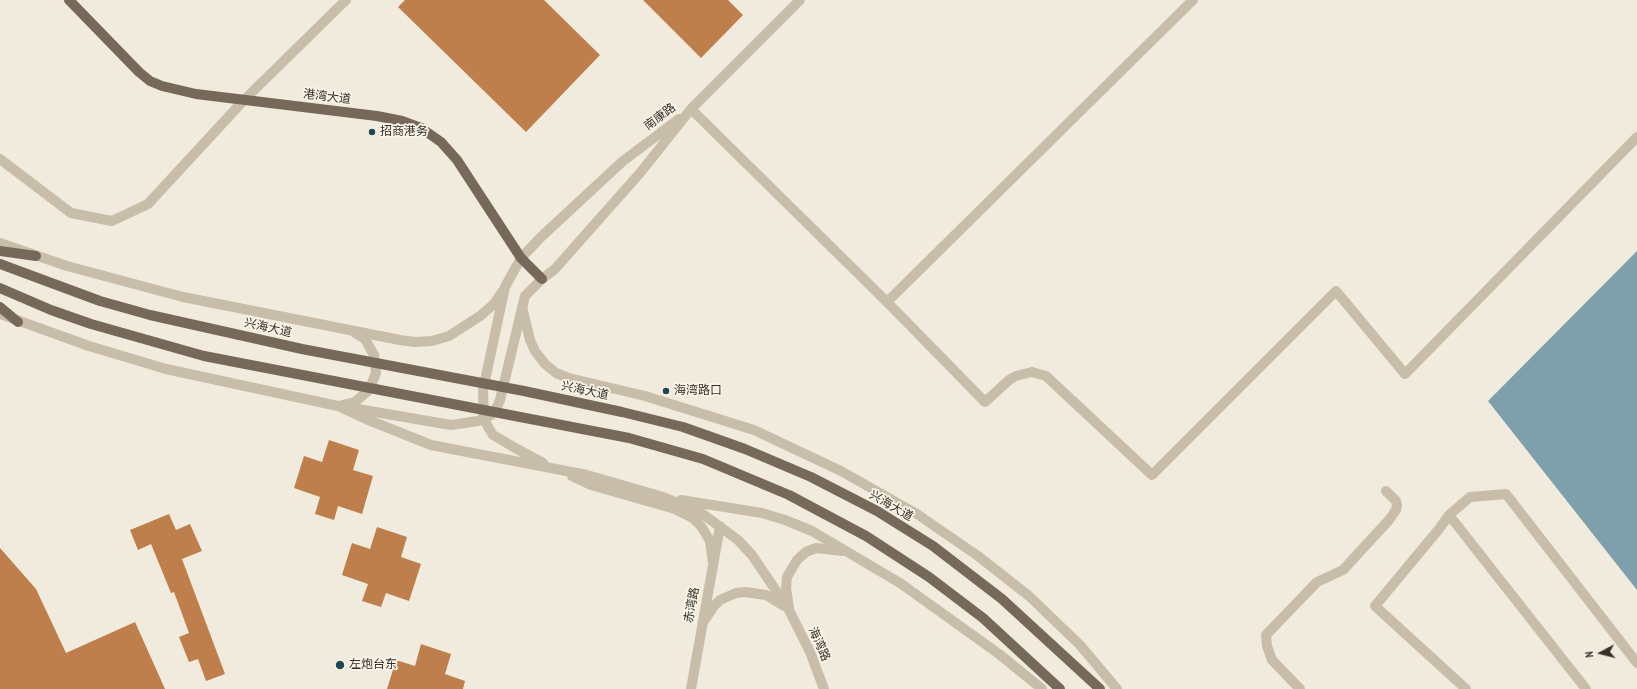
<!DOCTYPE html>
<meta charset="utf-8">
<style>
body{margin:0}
#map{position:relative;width:1637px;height:689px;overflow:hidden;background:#f0ebdc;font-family:"PT Sans Narrow",sans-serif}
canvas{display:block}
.north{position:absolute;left:1581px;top:633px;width:40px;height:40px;-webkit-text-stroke:3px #f8f4e8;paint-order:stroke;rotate:263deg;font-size:11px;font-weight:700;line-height:16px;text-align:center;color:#352f28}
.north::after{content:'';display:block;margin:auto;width:14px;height:18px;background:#352f28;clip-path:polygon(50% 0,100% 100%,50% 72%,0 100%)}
</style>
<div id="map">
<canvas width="1637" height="689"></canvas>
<div class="north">N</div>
</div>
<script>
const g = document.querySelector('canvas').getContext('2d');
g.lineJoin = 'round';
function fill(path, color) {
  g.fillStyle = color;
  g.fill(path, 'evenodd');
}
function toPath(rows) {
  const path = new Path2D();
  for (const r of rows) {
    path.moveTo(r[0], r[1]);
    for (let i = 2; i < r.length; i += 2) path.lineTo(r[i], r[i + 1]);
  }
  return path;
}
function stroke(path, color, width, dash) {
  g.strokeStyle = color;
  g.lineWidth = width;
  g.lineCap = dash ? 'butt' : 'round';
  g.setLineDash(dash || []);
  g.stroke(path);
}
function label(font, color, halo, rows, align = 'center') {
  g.font = font + ' "PT Sans Narrow","Noto Sans SC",sans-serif';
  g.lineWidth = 3.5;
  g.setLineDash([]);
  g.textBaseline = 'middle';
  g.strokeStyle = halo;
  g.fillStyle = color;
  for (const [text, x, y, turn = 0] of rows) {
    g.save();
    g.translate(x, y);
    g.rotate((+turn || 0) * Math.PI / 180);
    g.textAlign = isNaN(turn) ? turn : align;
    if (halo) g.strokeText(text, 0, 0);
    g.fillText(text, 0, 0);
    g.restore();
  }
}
const water = toPath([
 [1637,251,1637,590,1488,401]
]);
const building = toPath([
 [405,0,544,0,600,55,526,132,398,7],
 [643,0,728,0,743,15,701,58],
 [329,440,359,450,353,470,373,476,362,514,338,506,334,520,315,514,320,497,294,488,304,456,322,462],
 [169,514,176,530,190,524,202,551,182,559,225,674,206,681,198,659,189,662,179,637,189,633,174,592,171,593,151,544,138,550,130,530],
 [377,527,407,537,401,557,421,564,409,601,386,593,381,607,362,601,368,584,342,575,352,543,370,549],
 [0,548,36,589,66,653,135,622,165,689,0,689],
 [421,644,451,654,445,674,465,681,463,689,387,689,396,660,415,666]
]);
const minor = toPath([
 [691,109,887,302,985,402,1009,380,1016,376,1032,372,1046,376,1152,475,1336,291,1405,374,1637,137],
 [0,159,71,213,112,221,148,204,244,100,346,0],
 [0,243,67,266,183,297,400,340,415,342,432,341,449,336,480,316,494,304,502,292],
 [887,302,1193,0],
 [522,307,530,340,535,351,545,364,556,373,569,378,645,396,754,430,841,471,917,514,978,556,1029,596,1080,645,1117,689],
 [0,314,89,346,166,369,338,406,366,419,431,445,587,475,660,496,700,512,738,540,752,555,789,610,810,652,824,689],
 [342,405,355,402,369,390,376,373,374,355,365,339,355,333],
 [352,408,451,425,478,421,491,415,496,409,500,400,525,296,542,279,555,269,640,173,691,109,800,0],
 [543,463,517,449,493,435,484,420,483,390,505,287,521,258,541,237,623,161,679,119],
 [572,476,591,485,675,509,693,518,701,526,710,541,713,563],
 [681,500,762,513,785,520,812,531,900,583,999,654,1042,689],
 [1449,515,1586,689],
 [789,608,786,588,787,577,797,560,806,552,816,548,842,551],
 [704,621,714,606,720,600,736,593,745,592,766,595,784,606],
 [691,689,720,526],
 [1300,689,1272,660,1267,646,1266,635,1317,582,1343,570,1389,520,1396,510,1397,505,1396,501,1386,491],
 [1466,689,1375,606,1439,529,1449,515,1470,497,1506,494,1637,663]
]);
const major = toPath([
 [69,0,139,72,150,81,162,86,196,94,377,116,402,121,421,128,441,142,457,160,521,258,542,279],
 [0,251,36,256],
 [0,264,100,301,150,315,302,349,524,391,622,412,683,427,745,449,811,477,877,511,933,546,1002,599,1100,689],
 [0,288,51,310,91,324,204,356,629,438,703,459,789,495,866,536,929,577,983,618,1060,689],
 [0,307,18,322]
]);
const markers = [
 [372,132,4,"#204654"],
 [666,391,4,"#204654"],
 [340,665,5,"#204654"]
];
const streetNames = [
 ["港湾大道",327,97,7],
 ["南康路",660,117,-37],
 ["兴海大道",268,328,13],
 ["兴海大道",585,391,12],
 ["兴海大道",891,506,30],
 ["赤湾路",692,605,-80],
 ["海湾路",819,644,66]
];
const poiNames = [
 ["招商港务",380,132],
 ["海湾路口",674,391],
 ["左炮台东",349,665]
];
fill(water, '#7da0ac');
fill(building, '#be7f4c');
stroke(minor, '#c8bda9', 10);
stroke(major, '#76695a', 10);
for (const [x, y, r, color] of markers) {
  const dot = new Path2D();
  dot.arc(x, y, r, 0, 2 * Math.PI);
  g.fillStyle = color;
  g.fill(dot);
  stroke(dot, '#f8f4e8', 1.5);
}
label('12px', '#352f28', '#f8f4e8', streetNames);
label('12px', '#352f28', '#f8f4e8', poiNames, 'left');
</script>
